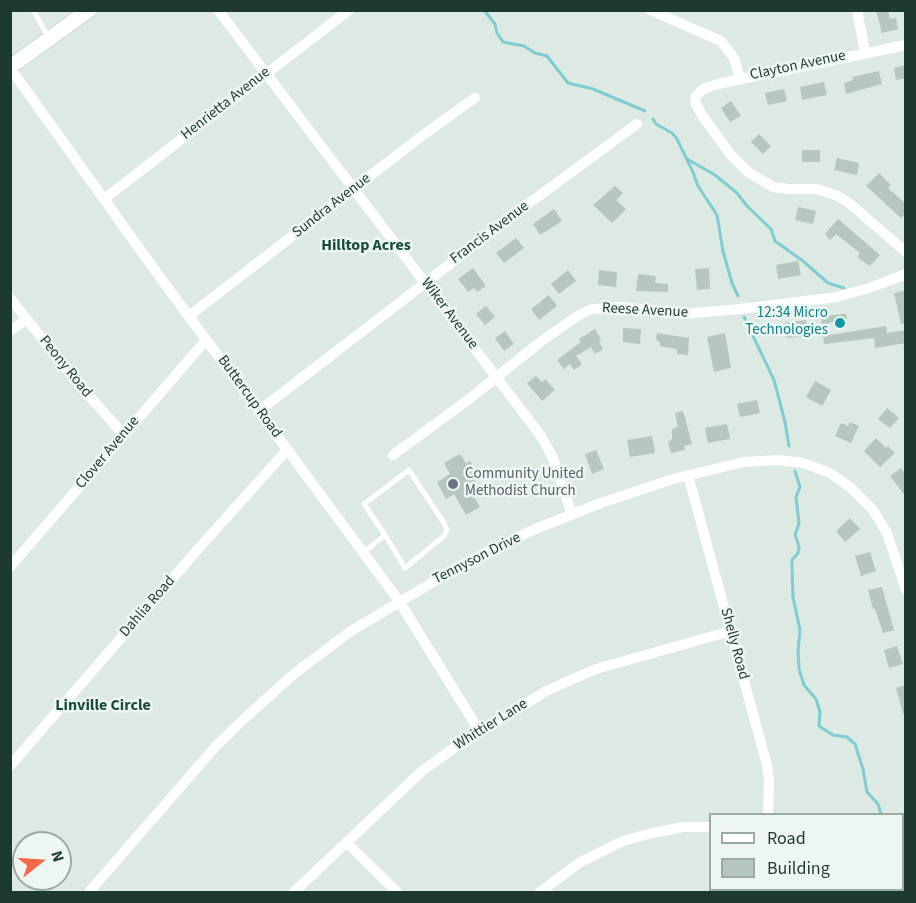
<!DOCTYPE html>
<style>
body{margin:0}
#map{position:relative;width:916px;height:903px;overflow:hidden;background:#dceae3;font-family:"Source Sans 3",sans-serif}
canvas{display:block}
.frame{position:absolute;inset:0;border:12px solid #1e3a30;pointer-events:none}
.legend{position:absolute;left:709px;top:813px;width:195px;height:78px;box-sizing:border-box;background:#edf6f1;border:2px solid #9aaba4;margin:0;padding:8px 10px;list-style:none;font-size:18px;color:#1e3a30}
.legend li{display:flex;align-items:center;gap:12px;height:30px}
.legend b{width:30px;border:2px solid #9aaba4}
.north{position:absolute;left:12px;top:831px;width:60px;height:60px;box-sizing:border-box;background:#edf6f1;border:2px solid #9aaba4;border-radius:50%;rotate:73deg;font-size:16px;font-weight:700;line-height:24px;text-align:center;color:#1e3a30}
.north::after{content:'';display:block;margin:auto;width:21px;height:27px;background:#fa684a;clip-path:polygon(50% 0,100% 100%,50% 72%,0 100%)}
</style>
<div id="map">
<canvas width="916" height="903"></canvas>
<div class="frame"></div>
<ul class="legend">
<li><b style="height:8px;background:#fff"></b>Road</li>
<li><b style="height:16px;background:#b5c7be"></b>Building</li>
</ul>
<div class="north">N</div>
</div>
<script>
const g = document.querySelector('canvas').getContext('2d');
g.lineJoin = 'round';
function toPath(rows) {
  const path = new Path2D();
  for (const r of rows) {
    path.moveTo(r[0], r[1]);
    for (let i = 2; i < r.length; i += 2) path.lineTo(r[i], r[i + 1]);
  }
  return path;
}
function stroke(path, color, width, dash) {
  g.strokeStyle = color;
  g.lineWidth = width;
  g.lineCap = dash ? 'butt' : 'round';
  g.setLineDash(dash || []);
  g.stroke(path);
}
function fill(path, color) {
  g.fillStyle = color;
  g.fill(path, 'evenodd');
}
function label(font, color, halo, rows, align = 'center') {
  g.font = font + ' "Source Sans 3",sans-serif';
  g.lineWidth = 5;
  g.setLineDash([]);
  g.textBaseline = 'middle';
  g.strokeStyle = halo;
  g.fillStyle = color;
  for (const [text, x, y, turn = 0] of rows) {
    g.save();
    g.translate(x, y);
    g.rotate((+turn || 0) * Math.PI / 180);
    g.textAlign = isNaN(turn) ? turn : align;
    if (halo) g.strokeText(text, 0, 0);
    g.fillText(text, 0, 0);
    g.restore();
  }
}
const stream = toPath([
 [484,10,495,24,497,33,503,42,524,46,535,53,547,56,568,83,593,89,645,111],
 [653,119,656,124,672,133,677,139,693,172,698,186,717,215,723,251,732,283,738,296],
 [687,159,715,175,737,193,747,206,771,229,775,241,803,261,828,283,844,288],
 [744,317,774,380,785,422,789,446],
 [795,471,800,487,796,497,799,523,795,535,799,546,798,553,792,560,792,568,793,597,800,630,798,651,799,669,804,685,816,699,820,712,819,726,833,735,847,737,855,744,863,769,867,792,878,804,881,814],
 [902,842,906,846]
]);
const building = toPath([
 [876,10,888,10,890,19,896,18,898,29,882,33],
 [906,65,906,78,896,80,894,68],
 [879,71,882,84,846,94,844,83,853,80,852,77],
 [824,82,827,95,802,100,800,87],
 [784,89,787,101,768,105,765,93],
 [731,101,741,116,730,122,721,108],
 [759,134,771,146,763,154,751,142],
 [802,150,820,150,820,162,802,162],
 [837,158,859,163,857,175,834,170],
 [879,173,891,185,888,188,906,204,906,213,901,218,866,186],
 [615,186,623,193,616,200,626,209,612,223,593,205],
 [798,207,816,211,813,224,795,220],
 [554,209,562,221,540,235,533,224],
 [838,219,880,255,870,266,857,257,860,253,836,234,830,240,825,234],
 [516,238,524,248,504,263,496,253],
 [798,261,801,275,778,279,776,265],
 [473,268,486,286,477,292,474,288,468,292,458,279],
 [709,268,710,289,697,290,695,269],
 [568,270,576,281,559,294,551,284],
 [599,270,617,272,616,287,598,285],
 [638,274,656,276,655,283,668,284,668,292,636,291],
 [906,290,906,323,901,324,894,293],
 [549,295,557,306,539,320,531,309],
 [486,306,495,317,485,325,476,314],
 [846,314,847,319,828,323,830,335,886,326,887,333,906,330,906,343,875,348,874,338,824,344,821,316],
 [806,320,809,336,786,338,784,323],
 [623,328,641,329,640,344,623,342],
 [595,329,601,339,599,341,603,349,595,354,591,347,576,356,582,364,574,370,570,364,564,369,557,360,581,342,579,339],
 [505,331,514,344,504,351,495,338],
 [657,333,689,338,688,355,677,354,677,349,660,346,660,342,656,340],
 [725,333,731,368,714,372,707,337],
 [536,376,542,382,545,379,555,390,542,401,527,383],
 [815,381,831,390,822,406,806,397],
 [757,400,760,413,740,417,737,404],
 [887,408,899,418,890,428,878,419],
 [683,411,692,444,684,446,685,450,671,453,668,442,672,439,672,429,678,427,675,413],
 [850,422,859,426,851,443,835,436,841,423,848,426],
 [727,424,730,439,708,443,705,428],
 [652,436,655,453,630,457,627,440],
 [876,438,886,448,888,446,895,453,880,467,864,451],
 [596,450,604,469,592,474,585,454],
 [460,454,466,463,470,461,480,478,467,485,480,507,466,515,454,494,446,499,437,482,450,474,444,463],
 [901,468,906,474,906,497,890,476],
 [850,518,860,529,845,542,836,531],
 [870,552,876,571,861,576,855,556],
 [882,587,894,630,883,633,875,609,873,609,868,590],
 [897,646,903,664,889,668,884,650],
 [906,685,906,714,903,714,896,688]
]);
const lane = toPath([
 [33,10,49,38],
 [364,552,385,535,405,568,444,536,447,530,444,523,409,470,364,504,385,535]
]);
const street = toPath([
 [218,10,541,436,553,458,572,514],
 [650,10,721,41,734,58,740,79],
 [857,10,865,52],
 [906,45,718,84,703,89,695,97,696,104,702,115,730,154,748,172,773,187,788,189,817,189,838,196,849,203,906,252],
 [10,68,162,280,399,601,480,732],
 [104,199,349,10],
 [10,298,76,381,123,434],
 [189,316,423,135,475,98],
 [10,331,27,319],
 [260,410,528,204,637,124],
 [393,455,469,399,543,340,579,315,592,309,622,307,684,314,741,309,837,297,872,287,906,274],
 [688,475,767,765,769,781,768,814],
 [10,567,206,340],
 [10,766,199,548,287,450],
 [346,842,397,892],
 [844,890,847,892],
 [89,892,216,746,245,718,295,673,351,631,465,563,533,530,601,503,673,479,744,462,778,460,803,463,830,473,851,488,873,510,887,533,906,590],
 [294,892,421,772,451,750,546,691,596,669,731,631],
 [540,892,579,863,623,841,652,833,683,827,710,827]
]);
const secondary = toPath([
 [10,67,89,10]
]);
const markers = [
 [840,323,6,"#0f9aa8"],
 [453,484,6,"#6b7280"]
];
const streetNames = [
 ["Clayton Avenue",798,66,-12],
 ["Henrietta Avenue",226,104,-38],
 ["Sundra Avenue",332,206,-38],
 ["Francis Avenue",490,233,-37],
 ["Reese Avenue",645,311,3],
 ["Wiker Avenue",449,314,53],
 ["Peony Road",65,367,51],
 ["Buttercup Road",249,397,54],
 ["Clover Avenue",108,453,-50],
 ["Tennyson Drive",477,559,-27],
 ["Dahlia Road",148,607,-49],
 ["Shelly Road",734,644,75],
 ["Whittier Lane",491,725,-32]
];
const cultureNames = [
 ["12:34 Micro",828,314],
 ["Technologies",828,331]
];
const worshipNames = [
 ["Community United",465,475],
 ["Methodist Church",465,492]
];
const neighbourhoodNames = [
 ["Hilltop Acres",366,246],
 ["Linville Circle",103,706]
];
stroke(stream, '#80ccd3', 3);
fill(building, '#b5c7be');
stroke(secondary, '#afcabe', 16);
stroke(lane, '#fff', 5);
stroke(street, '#fff', 10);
stroke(secondary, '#fff', 15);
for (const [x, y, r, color] of markers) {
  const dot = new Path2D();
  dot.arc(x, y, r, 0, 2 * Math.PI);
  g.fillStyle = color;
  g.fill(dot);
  stroke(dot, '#edf6f1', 2);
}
label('15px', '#1e3a30', '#edf6f1', streetNames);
label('15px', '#0d838f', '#edf6f1', cultureNames, 'right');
label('15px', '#5b616d', '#edf6f1', worshipNames, 'left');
label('bold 16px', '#194c3c', '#edf6f1', neighbourhoodNames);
</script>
